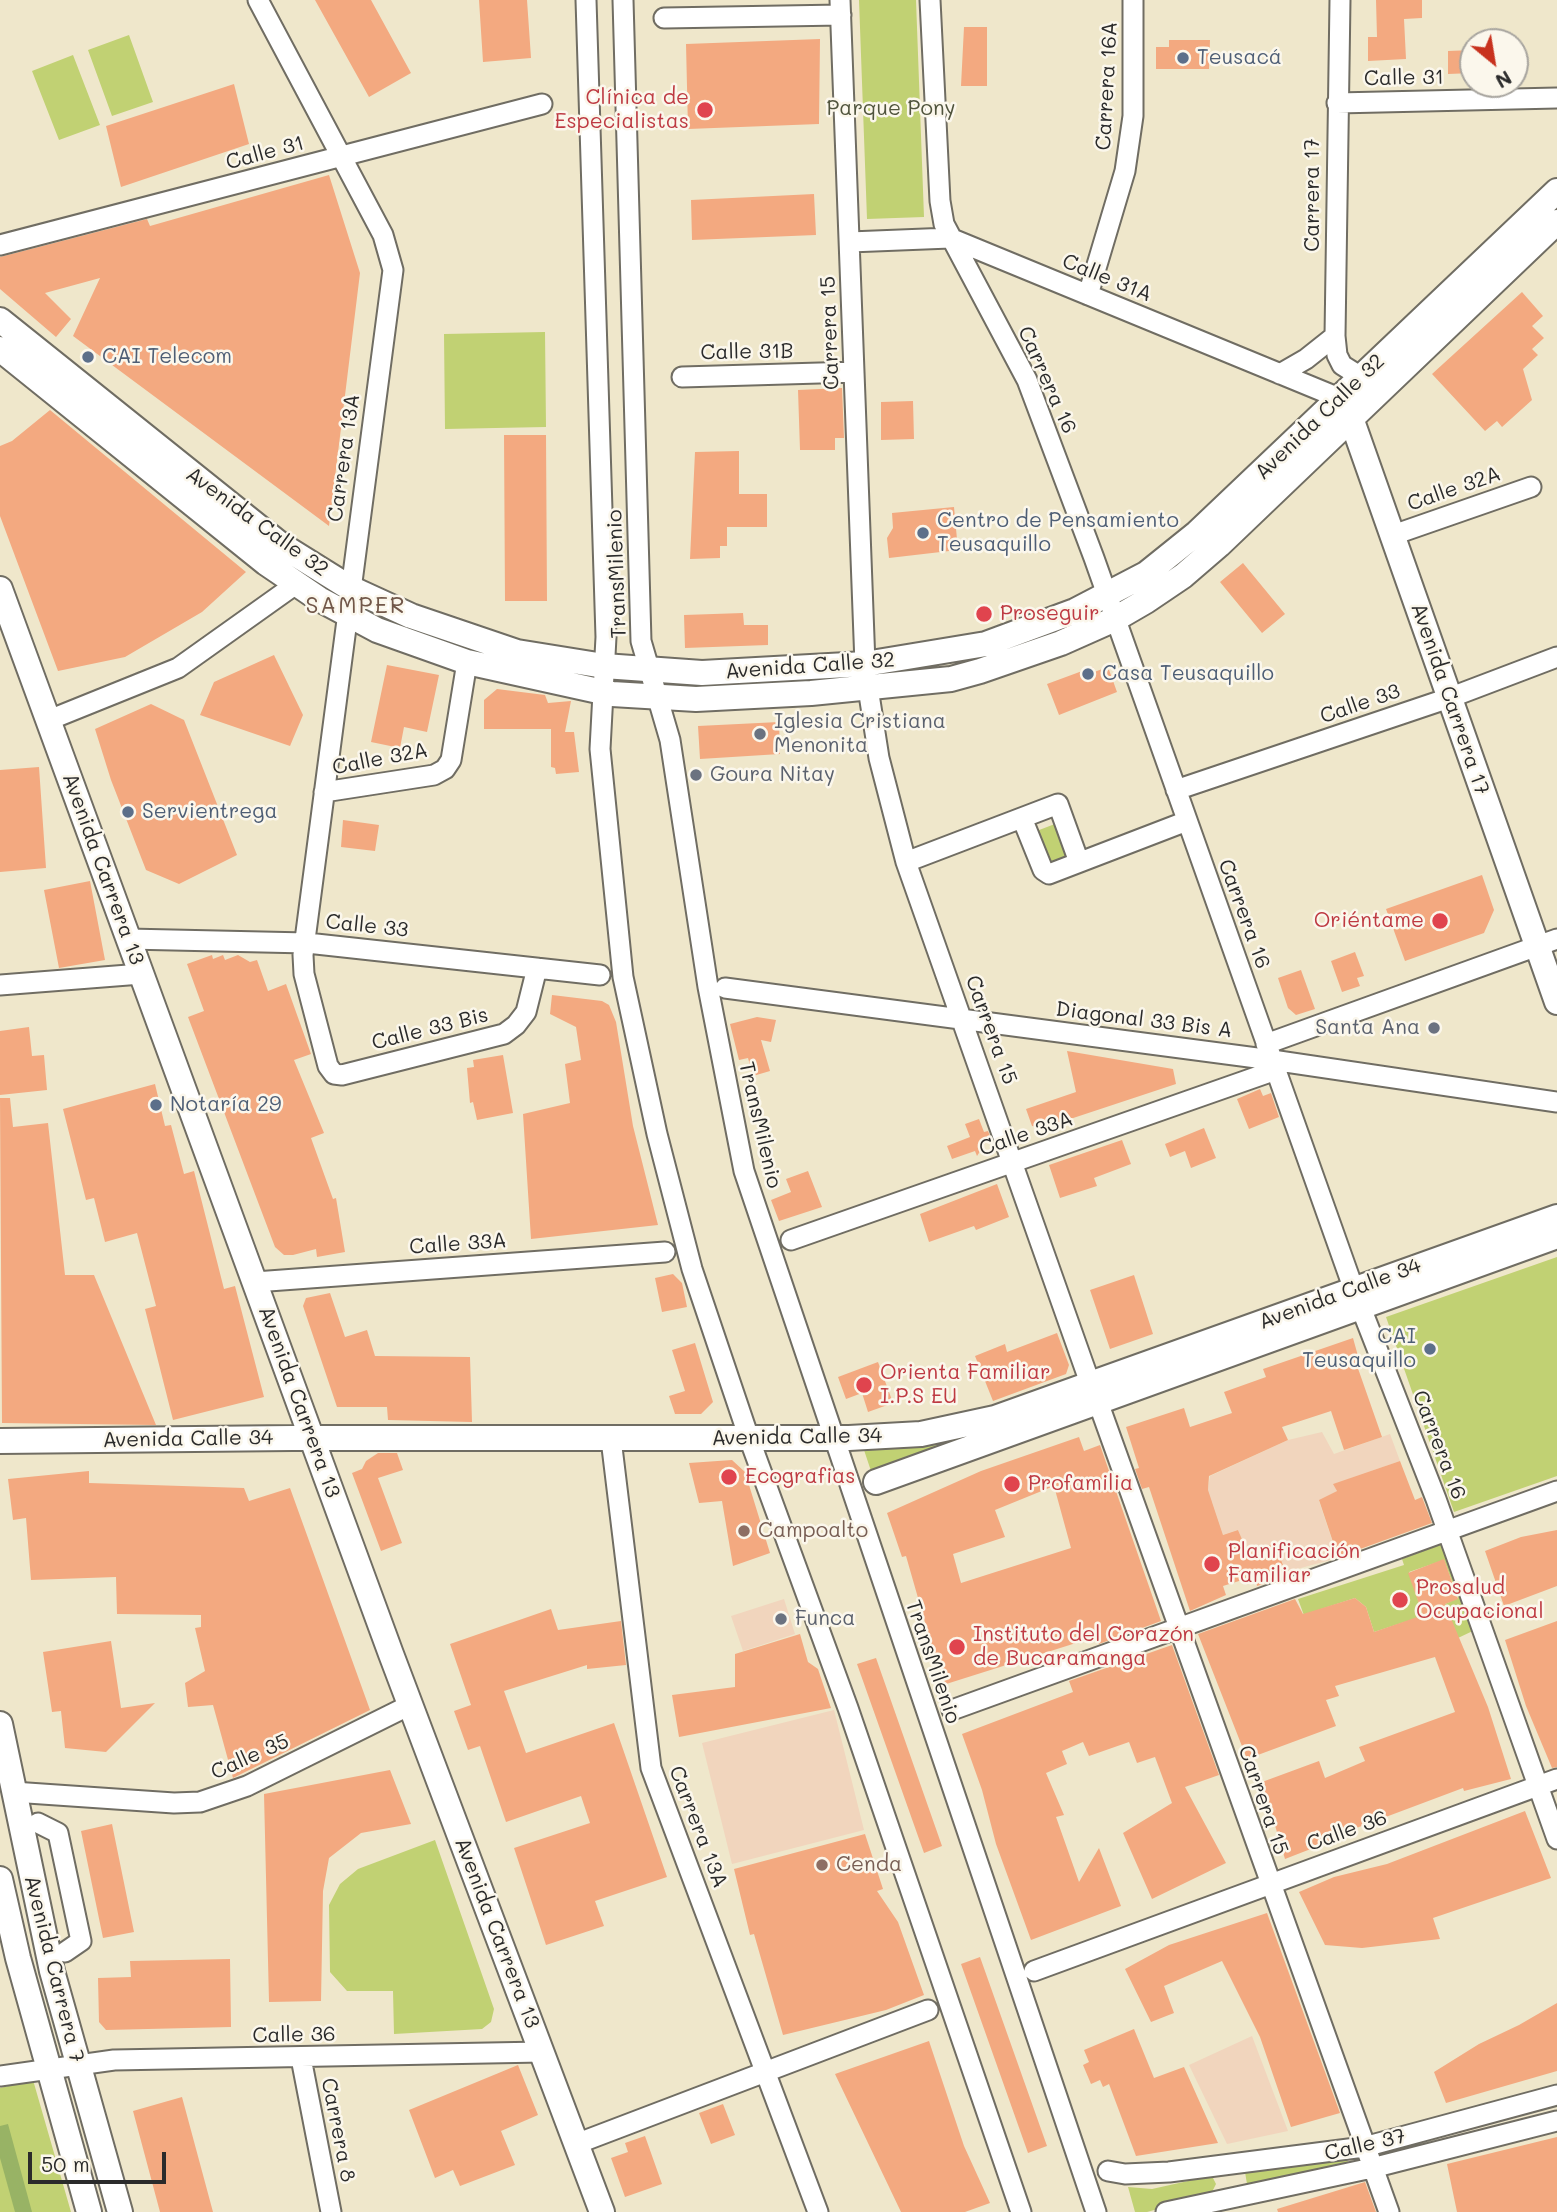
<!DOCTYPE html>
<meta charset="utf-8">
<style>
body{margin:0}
#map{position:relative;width:1557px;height:2212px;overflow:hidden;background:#efe7cb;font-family:Mali,sans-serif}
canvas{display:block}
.north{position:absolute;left:1459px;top:28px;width:70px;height:70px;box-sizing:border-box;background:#fbf7ec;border:2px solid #a8a59f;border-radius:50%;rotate:150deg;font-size:19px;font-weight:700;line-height:28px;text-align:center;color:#2b2b2b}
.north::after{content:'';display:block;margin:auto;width:24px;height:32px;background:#c8321e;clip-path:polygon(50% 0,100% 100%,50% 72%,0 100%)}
.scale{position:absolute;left:28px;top:2152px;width:138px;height:32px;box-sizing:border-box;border:4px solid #2b2b2b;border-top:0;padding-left:9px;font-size:21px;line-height:24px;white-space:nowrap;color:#2b2b2b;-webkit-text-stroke:5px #fbf7ec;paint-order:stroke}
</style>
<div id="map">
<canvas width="1557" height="2212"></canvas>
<div class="north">N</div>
<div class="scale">50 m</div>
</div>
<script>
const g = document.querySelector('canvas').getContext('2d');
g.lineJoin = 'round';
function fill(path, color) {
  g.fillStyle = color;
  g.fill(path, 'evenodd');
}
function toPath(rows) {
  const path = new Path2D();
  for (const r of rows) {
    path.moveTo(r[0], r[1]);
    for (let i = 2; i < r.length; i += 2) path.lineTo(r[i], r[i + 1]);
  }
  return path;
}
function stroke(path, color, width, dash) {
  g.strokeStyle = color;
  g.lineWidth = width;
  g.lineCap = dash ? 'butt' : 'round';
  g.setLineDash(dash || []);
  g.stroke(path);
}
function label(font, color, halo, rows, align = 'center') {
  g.font = font + ' Mali,sans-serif';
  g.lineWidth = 5;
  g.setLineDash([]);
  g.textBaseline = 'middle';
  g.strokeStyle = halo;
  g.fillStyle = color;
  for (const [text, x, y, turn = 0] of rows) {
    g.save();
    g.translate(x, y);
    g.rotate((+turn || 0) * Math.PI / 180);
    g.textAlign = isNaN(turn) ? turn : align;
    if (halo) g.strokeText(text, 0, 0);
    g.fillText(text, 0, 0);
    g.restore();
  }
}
const built = toPath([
 [1322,1432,1334,1454,1390,1434,1400,1461,1334,1484,1337,1491,1319,1501,1338,1558,1286,1572,1275,1543,1248,1553,1238,1530,1223,1535,1212,1502,1206,1503,1210,1476,1288,1440],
 [784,1599,795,1634,743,1651,731,1616],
 [834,1710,864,1830,732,1864,702,1743],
 [1252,2036,1288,2131,1227,2144,1189,2065]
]);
const green = toPath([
 [859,0,916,0,924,217,867,219],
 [129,35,153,102,112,116,88,50],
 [73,55,100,125,59,140,32,71],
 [545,332,546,427,445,429,444,334],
 [1060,822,1075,860,1048,871,1034,832],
 [1557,1257,1557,1476,1454,1512,1386,1317],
 [1334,1301,872,1474,863,1447],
 [1447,1542,1479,1628,1458,1638,1445,1604,1458,1598,1444,1560,1409,1572,1423,1616,1374,1632,1366,1607,1355,1598,1309,1613,1306,1621,1298,1599,1404,1565,1402,1559],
 [435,1840,494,2009,491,2022,482,2029,394,2034,393,1991,347,1991,330,1972,329,1905,340,1884,358,1869],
 [33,2080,71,2212,0,2212,0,2088],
 [1346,2155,1349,2166,1247,2184,1245,2172],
 [1206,2177,1213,2178,1216,2184,1211,2194,1147,2212,1135,2212,1128,2187,1152,2189]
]);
const forest = toPath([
 [8,2124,32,2212,15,2212,0,2158,0,2126]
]);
const building = toPath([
 [315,0,371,0,411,73,369,97],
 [479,0,527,0,531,58,483,62],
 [1376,0,1422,0,1422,18,1404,19,1406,59,1368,61,1368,37,1377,37],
 [964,27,987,27,987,86,961,86],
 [820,39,819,124,688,129,686,44],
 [1169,40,1210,40,1209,69,1156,69,1156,47,1169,47],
 [1473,50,1473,73,1448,74,1448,51],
 [234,84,249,144,121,187,106,126],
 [329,175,360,273,329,526,73,336,100,278,45,293,71,319,56,337,0,289,0,257,147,219,150,226],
 [814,194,816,235,692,240,691,200],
 [1522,292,1543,316,1532,326,1544,338,1532,349,1538,355,1523,369,1532,400,1502,427,1497,421,1485,431,1432,374],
 [842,388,844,438,835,438,835,450,800,450,798,390],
 [913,401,914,439,881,440,881,402],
 [50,410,246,572,202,612,125,657,58,671,0,516,0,446,12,441],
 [504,435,546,435,547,601,505,601],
 [739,451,739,494,767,494,767,527,727,527,727,546,720,546,720,558,690,559,695,452],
 [954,507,958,550,889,558,887,538,893,528,892,513],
 [1243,563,1285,614,1262,633,1220,582],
 [743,613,744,625,768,625,768,645,685,648,684,615],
 [274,655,303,715,290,746,200,715,214,682],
 [387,665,439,675,427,732,404,727,400,748,371,742],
 [1093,667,1094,672,1108,667,1117,692,1059,715,1047,684],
 [497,689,545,695,548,703,571,701,565,732,574,732,579,772,556,774,555,768,551,767,551,729,484,729,484,700],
 [151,704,184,720,237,855,179,884,146,870,111,780,95,729],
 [779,722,780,754,700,759,698,726],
 [39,767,46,868,0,872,0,770],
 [343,820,379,825,375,851,341,847],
 [1482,875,1494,910,1484,933,1405,961,1386,909],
 [90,881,105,960,59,968,44,890],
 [1355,952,1364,976,1357,978,1360,986,1342,992,1331,961],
 [212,955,213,959,223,955,225,960,238,955,250,962,257,960,268,991,286,984,311,1054,294,1060,324,1133,311,1138,333,1199,336,1198,345,1252,317,1257,316,1249,293,1255,284,1255,275,1247,188,1017,204,1011,187,964],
 [1301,970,1315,1009,1296,1015,1288,1008,1278,978],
 [552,995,602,1001,609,1005,616,1022,633,1126,658,1225,531,1239,523,1114,570,1103,565,1064,581,1060,576,1027,550,1014],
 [757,1017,776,1020,771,1042,761,1040,770,1071,753,1076,748,1058,739,1060,730,1024],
 [29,1027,32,1056,44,1055,47,1090,0,1095,0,1031],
 [1067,1051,1173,1069,1176,1084,1043,1128,1032,1126,1026,1109,1076,1092],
 [503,1055,513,1113,477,1120,473,1102,470,1103,467,1068,474,1067,473,1060],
 [155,1084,165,1126,171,1125,184,1174,194,1171,224,1289,235,1286,264,1397,173,1420,145,1309,156,1306,137,1233,105,1242,94,1198,86,1200,63,1109],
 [1260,1089,1263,1096,1271,1093,1279,1117,1249,1129,1237,1099],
 [0,1098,10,1098,13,1127,48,1123,65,1275,94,1275,156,1425,2,1423],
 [979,1119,984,1132,988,1131,990,1136,977,1156,975,1151,952,1159,947,1146,970,1137,965,1124],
 [1204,1128,1216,1158,1191,1168,1185,1151,1170,1157,1165,1144],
 [1122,1140,1131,1164,1094,1178,1097,1186,1060,1198,1049,1165],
 [808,1171,822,1207,779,1221,771,1200,791,1192,786,1179],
 [997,1184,1009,1217,976,1230,974,1226,929,1242,920,1214],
 [673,1274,682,1283,687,1307,662,1312,655,1278],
 [1134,1275,1153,1334,1110,1349,1090,1290],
 [330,1293,345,1337,367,1330,375,1356,470,1357,472,1422,388,1420,387,1407,337,1407,303,1306,306,1298],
 [1057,1333,1069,1365,1066,1374,993,1401,975,1356,1005,1344,1007,1352],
 [1353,1338,1358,1356,1354,1357,1382,1437,1344,1450,1331,1411,1282,1427,1288,1440,1209,1476,1208,1490,1223,1535,1238,1530,1248,1553,1275,1543,1287,1576,1257,1586,1255,1576,1223,1586,1226,1595,1190,1611,1149,1487,1142,1489,1135,1469,1139,1468,1126,1427,1184,1408,1190,1427,1232,1413,1224,1392,1266,1377,1263,1369],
 [695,1343,713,1402,701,1414,675,1414,669,1396,685,1391,672,1350],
 [878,1362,893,1403,868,1412,862,1393,846,1399,838,1377],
 [1079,1437,1084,1451,1100,1445,1161,1621,1099,1644,1095,1637,943,1685,906,1556,902,1557,887,1513,981,1471],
 [1054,1486,1071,1548,961,1583,953,1554,1005,1537,995,1510],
 [378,1453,397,1453,403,1470,378,1478,402,1543,381,1551,352,1473,362,1469,366,1461],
 [732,1460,745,1472,770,1553,733,1566,722,1501,699,1503,689,1463],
 [1400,1461,1415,1500,1422,1497,1432,1523,1338,1557,1319,1500,1337,1491,1333,1484],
 [89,1471,89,1483,244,1488,249,1501,290,1488,370,1710,233,1778,213,1705,188,1707,185,1683,205,1671,195,1628,201,1627,201,1615,117,1614,116,1577,31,1580,26,1518,13,1520,8,1479],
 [1557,1530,1557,1586,1504,1606,1485,1551,1521,1537],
 [1444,1559,1458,1599,1445,1604,1488,1707,1511,1779,1464,1791,1463,1788,1343,1833,1344,1836,1285,1859,1262,1782,1319,1761,1325,1778,1365,1761,1359,1747,1455,1712,1435,1657,1335,1686,1339,1696,1326,1700,1336,1726,1247,1759,1198,1634,1295,1599,1303,1614,1355,1598,1366,1607,1374,1632,1423,1615,1408,1573],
 [551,1609,558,1630,621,1621,626,1665,587,1669,587,1665,504,1691,526,1753,614,1723,667,1877,595,1901,604,1926,546,1945,514,1848,590,1823,581,1796,506,1822,480,1746,468,1750,454,1711,471,1705,450,1644],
 [1557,1621,1557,1767,1552,1768,1526,1706,1505,1640],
 [800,1634,808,1662,818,1669,831,1708,679,1737,672,1695,735,1687,735,1654],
 [111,1641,121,1708,155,1703,106,1752,65,1748,61,1711,52,1712,43,1652],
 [1172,1645,1219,1775,1185,1787,1226,1863,1152,1899,1123,1833,1172,1803,1155,1757,1137,1763,1129,1742,1089,1756,1083,1742,1062,1751,1067,1764,1046,1773,1064,1815,1056,1817,1079,1882,1099,1848,1121,1906,1031,1940,996,1844,982,1790,962,1734,1073,1692,1069,1681],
 [876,1658,942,1846,924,1853,857,1664],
 [390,1770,411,1824,361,1833,329,1858,323,1891,321,2001,269,2002,264,1794],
 [1525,1811,1551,1878,1433,1918,1440,1939,1362,1948,1325,1945,1299,1892,1334,1877,1387,1864],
 [112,1824,134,1932,103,1938,81,1831],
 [865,1834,883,1889,877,1891,898,1922,924,1995,886,2010,783,2035,754,1934,750,1935,734,1869],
 [1267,1913,1340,2113,1291,2127,1260,2037,1222,1961,1164,1986,1174,2013,1151,2022,1125,1969,1169,1945],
 [980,1957,1047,2146,1028,2153,961,1964],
 [230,1959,231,2027,106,2030,99,2022,98,1978,131,1977,130,1961],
 [1557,2003,1557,2071,1446,2103,1434,2072,1479,2044,1519,2025],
 [1134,2029,1154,2078,1184,2067,1218,2143,1136,2156,1109,2084,1103,2087,1100,2080,1091,2084,1083,2065,1089,2062,1084,2050],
 [929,2041,964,2146,990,2203,965,2212,901,2212,835,2074],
 [518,2065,538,2115,501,2131,515,2165,460,2186,453,2170,435,2178,409,2110],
 [182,2097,213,2212,160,2212,133,2111],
 [723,2104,735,2135,711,2144,699,2113],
 [645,2136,662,2184,625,2197,611,2158,628,2152,625,2143],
 [1557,2137,1557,2212,1457,2212,1447,2164],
 [1365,2182,1376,2212,1278,2212,1277,2209]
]);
const minor = toPath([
 [258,0,383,235,393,270,303,955,304,974,328,1066,334,1074,342,1075,504,1034,516,1025,526,1012,537,968],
 [586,0,606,637,600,749,623,977,657,1134,692,1269,749,1438,848,1708,1021,2212],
 [623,0,641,641,670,740,708,987,744,1171,1096,2212],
 [840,0,865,664],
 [930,0,940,201,944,224,1027,380,1094,558,1354,1290,1436,1499,1557,1839],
 [1340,0,1335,336,1337,355,1342,365,1361,377],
 [664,18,841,15],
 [1337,103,1557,98],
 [850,242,950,238,1339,398],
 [0,245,542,104],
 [1088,295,1125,171,1133,116,1133,0],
 [1280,374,1306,359,1335,336],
 [682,377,854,372],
 [1393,535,1531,487],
 [868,688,879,758,906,862,1090,1383],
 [49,720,178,668,296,584],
 [1176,790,1449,698,1557,657],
 [324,792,434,775,445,769,451,760,467,662],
 [1022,818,1043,870,1049,874,1187,821],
 [906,862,1058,804,1079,862],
 [128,939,307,943,600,975],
 [0,985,141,974],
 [725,988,1272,1060,1557,1102],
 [1266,1044,1557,939],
 [791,1240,1276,1070],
 [255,1282,665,1252],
 [1098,1402,1389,2212],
 [611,1439,651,1768,818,2212],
 [952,1710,1557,1491],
 [13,1792,174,1803,200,1802,247,1786,410,1705],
 [38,1823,58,1833,81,1941,65,1952],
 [1034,1971,1557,1779],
 [301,2058,331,2212],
 [0,2076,114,2060,542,2052],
 [576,2144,928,2010],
 [1108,2171,1125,2174,1169,2172,1364,2147,1557,2095],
 [1166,2212,1372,2168,1557,2121]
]);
const major = toPath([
 [0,320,281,545,350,588,411,616,517,652,604,666,702,673,865,664,986,644,1075,611,1146,574,1197,533,1557,191],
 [0,349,266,563,319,599,377,630,467,662,612,694,696,699,811,693,951,679,980,671,1061,643,1115,619,1146,601,1183,576,1219,545,1557,222],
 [1343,405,1351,418,1557,1002],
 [0,589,391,1654,602,2212],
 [0,1441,292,1438,849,1438,921,1434,995,1418,1557,1217],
 [876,1482,1557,1236],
 [0,1724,52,1971,120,2212],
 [0,1879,18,1958,89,2212]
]);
const markers = [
 [1183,58,7,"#5c6f8a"],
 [705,110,9,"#e0444e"],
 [88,357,7,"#5c6f8a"],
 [923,533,7,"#5c6f8a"],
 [984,614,9,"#e0444e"],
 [1088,674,7,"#5c6f8a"],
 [760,734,7,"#6b7280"],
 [696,775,7,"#6b7280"],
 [128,812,7,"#5c6f8a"],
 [1440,921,9,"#e0444e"],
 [1434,1028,7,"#6b7280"],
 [156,1105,7,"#5c6f8a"],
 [1430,1349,7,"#5c6f8a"],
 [864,1385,9,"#e0444e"],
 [729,1477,9,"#e0444e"],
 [1012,1484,9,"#e0444e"],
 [744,1531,7,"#8d6e63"],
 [1212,1564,9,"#e0444e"],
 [1400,1600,9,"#e0444e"],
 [781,1619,7,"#6b7280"],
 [957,1647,9,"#e0444e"],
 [822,1865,7,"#8d6e63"]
];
const serviceNames = [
 ["Teusacá",1197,58],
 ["CAI Telecom",102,357],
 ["Centro de Pensamiento",937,521],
 ["Teusaquillo",937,545],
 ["Casa Teusaquillo",1102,674],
 ["Servientrega",142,812],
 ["Notaría 29",170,1105],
 ["CAI",1416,1337,"right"],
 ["Teusaquillo",1416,1361,"right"]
];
const streetNames = [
 ["Calle 31",1404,78,-1],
 ["Carrera 16A",1107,86,-87],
 ["Calle 31",265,153,-15],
 ["Carrera 17",1313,195,-90],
 ["Calle 31A",1107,278,22],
 ["Carrera 15",830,333,-92],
 ["Calle 31B",747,352,-1],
 ["Carrera 16",1047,380,66],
 ["Avenida Calle 32",1320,417,-44],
 ["Carrera 13A",344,458,-82],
 ["Calle 32A",1454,489,-19],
 ["Avenida Calle 32",257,522,36],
 ["TransMilenio",617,574,-92],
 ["Avenida Calle 32",810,666,-4],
 ["Avenida Carrera 17",1450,699,71],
 ["Calle 33",1360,704,-19],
 ["Calle 32A",380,759,-11],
 ["Avenida Carrera 13",103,869,70],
 ["Carrera 16",1244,914,70],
 ["Calle 33",367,926,6],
 ["Diagonal 33 Bis A",1144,1020,7],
 ["Calle 33 Bis",430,1029,-14],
 ["Carrera 15",991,1030,70],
 ["TransMilenio",760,1125,77],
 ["Calle 33A",1026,1134,-19],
 ["Calle 33A",458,1244,-4],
 ["Avenida Calle 34",1340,1294,-20],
 ["Avenida Carrera 13",299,1402,70],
 ["Avenida Calle 34",797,1437,-1],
 ["Avenida Calle 34",188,1439,-1],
 ["Carrera 16",1439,1445,69],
 ["TransMilenio",933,1662,71],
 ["Calle 35",250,1757,-24],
 ["Carrera 15",1263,1800,71],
 ["Carrera 13A",698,1827,69],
 ["Calle 36",1347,1831,-20],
 ["Avenida Carrera 13",497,1933,69],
 ["Avenida Carrera 7",54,1969,76],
 ["Calle 36",294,2035,-1],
 ["Carrera 8",338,2130,79],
 ["Calle 37",1365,2145,-13]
];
const healthNames = [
 ["Clínica de",689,98,"right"],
 ["Especialistas",689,122,"right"],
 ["Proseguir",1000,614],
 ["Oriéntame",1424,921,"right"],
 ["Orienta Familiar",880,1373],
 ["I.P.S EU",880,1397],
 ["Ecografias",745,1477],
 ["Profamilia",1028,1484],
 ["Planificación",1228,1552],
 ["Familiar",1228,1576],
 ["Prosalud",1416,1588],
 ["Ocupacional",1416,1612],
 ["Instituto del Corazón",973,1635],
 ["de Bucaramanga",973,1659]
];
const parkNames = [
 ["Parque Pony",891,109]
];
const worshipNames = [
 ["Iglesia Cristiana",774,722],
 ["Menonita",774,746],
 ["Goura Nitay",710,775],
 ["Santa Ana",1420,1028,"right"],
 ["Funca",795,1619]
];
const educationNames = [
 ["Campoalto",758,1531],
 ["Cenda",836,1865]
];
const neighbourhoodNames = [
 ["SAMPER",356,606]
];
fill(built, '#f1d5bd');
fill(green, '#c1d173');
fill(forest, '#98b365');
fill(building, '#f3a980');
stroke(minor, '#706d63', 23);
stroke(major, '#706d63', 28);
stroke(minor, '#fff', 19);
stroke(major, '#fff', 24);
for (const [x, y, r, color] of markers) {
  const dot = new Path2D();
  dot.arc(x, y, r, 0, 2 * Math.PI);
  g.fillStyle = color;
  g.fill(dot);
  stroke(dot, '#fbf7ec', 2.5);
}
label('21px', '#4e5e75', '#fbf7ec', serviceNames, 'left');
label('21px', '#2b2b2b', '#fbf7ec', streetNames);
label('21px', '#be3a42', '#fbf7ec', healthNames, 'left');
label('21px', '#50543d', '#fbf7ec', parkNames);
label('21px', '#5b616d', '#fbf7ec', worshipNames, 'left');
label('21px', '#785e54', '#fbf7ec', educationNames, 'left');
g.letterSpacing = '2px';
label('23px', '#715749', '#fbf7ec', neighbourhoodNames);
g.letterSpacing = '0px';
</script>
